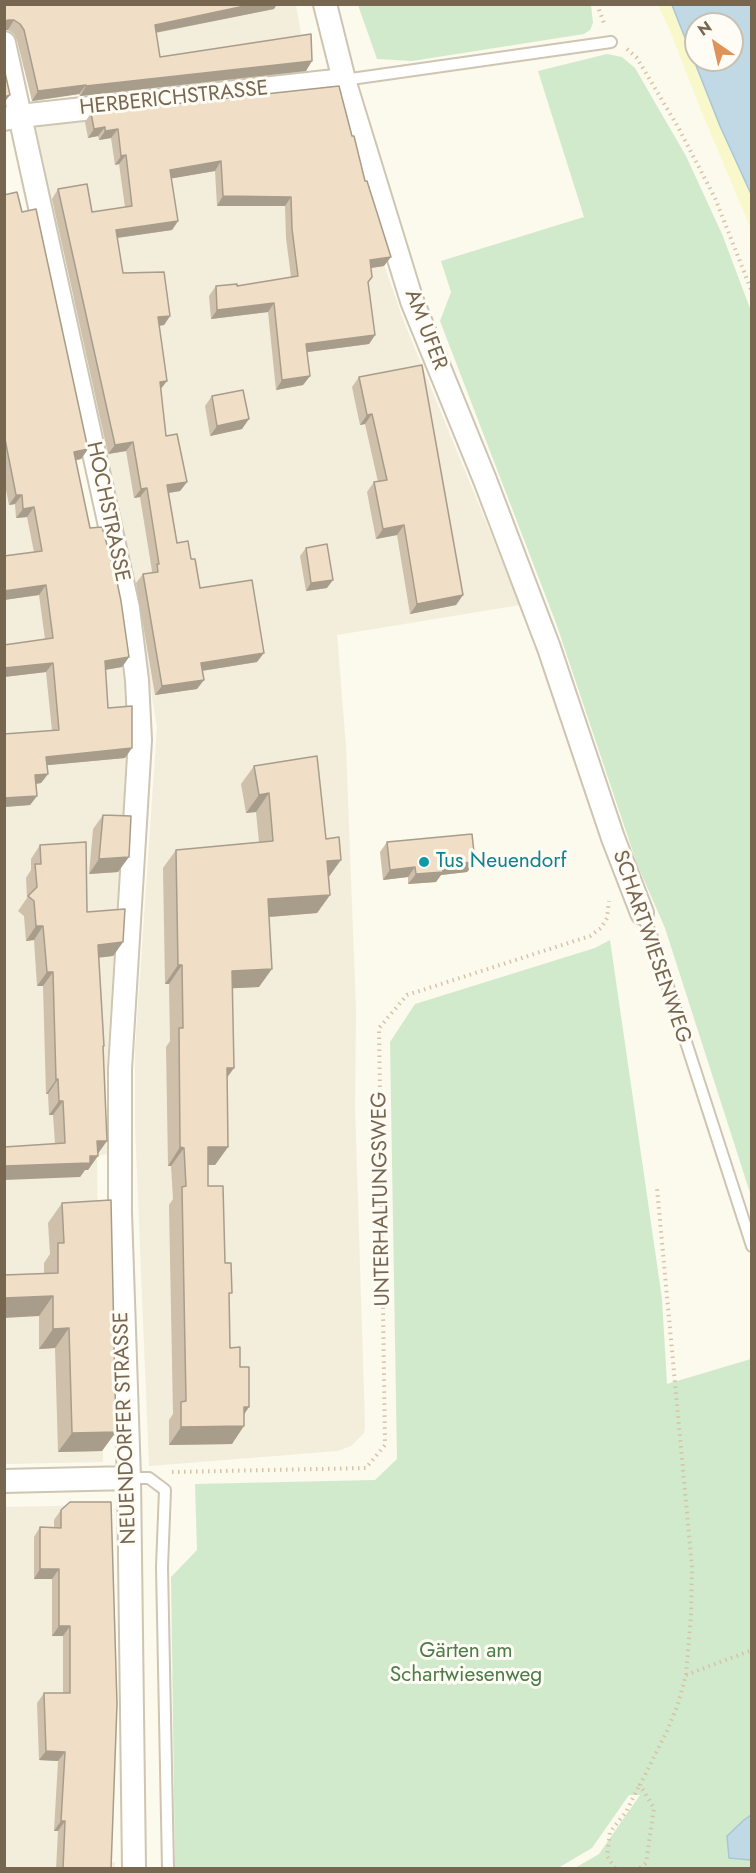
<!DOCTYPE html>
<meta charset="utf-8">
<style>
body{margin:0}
#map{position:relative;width:756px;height:1873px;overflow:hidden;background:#fcf9ed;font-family:Jost,sans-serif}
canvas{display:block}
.frame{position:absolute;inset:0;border:6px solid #776650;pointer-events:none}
.north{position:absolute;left:684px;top:12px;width:60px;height:60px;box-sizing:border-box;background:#fefcf4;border:2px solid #c8c0b2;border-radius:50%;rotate:326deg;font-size:16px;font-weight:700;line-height:24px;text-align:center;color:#776650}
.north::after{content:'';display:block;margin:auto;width:21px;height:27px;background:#de935a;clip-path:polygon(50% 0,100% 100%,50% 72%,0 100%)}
</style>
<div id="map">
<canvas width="756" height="1873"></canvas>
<div class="frame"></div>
<div class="north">N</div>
</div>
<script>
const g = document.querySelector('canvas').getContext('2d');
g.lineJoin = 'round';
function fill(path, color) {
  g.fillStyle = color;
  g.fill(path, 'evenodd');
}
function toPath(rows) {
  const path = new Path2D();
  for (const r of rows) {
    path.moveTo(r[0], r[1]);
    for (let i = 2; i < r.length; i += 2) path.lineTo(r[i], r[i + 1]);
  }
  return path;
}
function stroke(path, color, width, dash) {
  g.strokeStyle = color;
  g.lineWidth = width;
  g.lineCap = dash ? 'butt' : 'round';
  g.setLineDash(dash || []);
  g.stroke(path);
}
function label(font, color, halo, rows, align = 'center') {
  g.font = font + ' Jost,sans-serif';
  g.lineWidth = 6;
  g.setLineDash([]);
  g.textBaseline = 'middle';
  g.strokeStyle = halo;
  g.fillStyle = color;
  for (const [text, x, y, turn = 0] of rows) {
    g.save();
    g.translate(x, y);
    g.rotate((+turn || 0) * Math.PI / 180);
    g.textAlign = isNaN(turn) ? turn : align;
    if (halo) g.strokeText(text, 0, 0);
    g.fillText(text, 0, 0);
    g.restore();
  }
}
const residential = toPath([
 [8,5,296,5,308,75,92,98,90,93,32,102,27,71,21,67],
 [117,114,374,236,404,322,520,605,337,635,346,747,356,1011,355,1107,365,1426,364,1433,351,1446,338,1451,149,1466,135,1125,135,1048,157,727,131,571,107,455,100,456,70,299,74,298,66,252,61,253,36,127,84,118],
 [4,203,67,415,78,468,69,469,118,638,129,715,106,1082,107,1154,97,1156,98,1260,103,1462,5,1464],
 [104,1505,105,1862,115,1862,115,1868,5,1868,4,1507]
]);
const green = toPath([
 [358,5,591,5,593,23,590,30,584,34,412,61,377,59],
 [607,54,622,57,635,68,686,156,722,234,751,311,751,1196,665,928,637,864,556,623,440,321,451,292,441,261,584,217,538,71],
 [610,940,662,1299,667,1384,751,1359,751,1868,575,1868,599,1854,640,1795,629,1795,592,1848,558,1868,175,1868,171,1577,197,1550,195,1484,375,1480,397,1459,390,1042,415,1004,595,948]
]);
const sand = toPath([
 [658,5,672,5,681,25,720,126,751,194,751,229,698,103,671,33]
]);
const water = toPath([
 [672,5,751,5,751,194,720,126,672,5],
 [696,24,732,24,732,60,696,60,696,24],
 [751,1815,751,1860,729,1858,727,1836,744,1820,751,1815]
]);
const path = toPath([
 [597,4,605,26],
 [627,49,637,58,678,127,715,198,752,292],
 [172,1472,366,1468,385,1445,379,1028,407,995,590,936,601,928,607,918,609,901],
 [686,1675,752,1650],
 [615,1868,607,1856,610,1832,626,1812,639,1786],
 [640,1868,646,1863,654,1808,640,1785,667,1731,678,1704,686,1675,691,1615,692,1567,657,1188]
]);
const lane = toPath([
 [344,80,611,42],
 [642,913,652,937,752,1246],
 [129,1478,149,1478,165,1490,162,1567,168,1868]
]);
const street = toPath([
 [325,4,344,80,412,301,485,480,549,648,613,838,642,913],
 [4,43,128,608,137,680,140,740,120,1069,120,1212,129,1478,134,1868],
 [4,119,20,116,344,80],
 [4,1481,129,1478]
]);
const wall = toPath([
 [4,4,274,9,156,33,160,57,306,71,80,96,79,94,32,101,17,40,14,34,8,30,4,30],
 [339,86,384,266,371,268,368,283,375,335,369,344,307,352,310,376,303,385,276,390,268,312,211,319,209,296,216,286,237,286,291,277,286,238,285,206,217,206,215,171,171,178,178,221,172,230,117,238,123,273,170,316,164,325,159,326,161,390,166,436,187,482,180,491,169,493,177,543,191,559,200,588,257,662,202,671,197,689,155,695,136,583,143,574,151,573,152,571,140,497,134,498,126,451,108,454,52,199,58,189,92,212,125,207,119,164,115,165,111,138,99,140,98,136,88,138,85,122,91,113],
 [4,195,88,449,81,459,75,460,90,528,129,657,122,667,105,670,108,708,125,758,47,765,48,774,41,783,36,784,37,796,30,805,4,807,52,731,46,672,4,677,4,645,45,639,39,595,4,600,4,556,34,552,27,517,16,518,15,504,9,505,4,480],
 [359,377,463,595,456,605,410,614,397,535,376,539,367,492,374,482,378,482,365,424,360,425,352,387],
 [212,396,242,429,210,436,205,406],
 [306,548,327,588,306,591,300,556],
 [254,766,329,878,330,895,317,913,269,917,259,987,232,988,227,1078,228,1147,215,1165,208,1165,208,1186,225,1263,229,1297,230,1348,240,1367,244,1414,232,1444,169,1445,169,1420,173,1414,169,1205,173,1199,171,1166,168,1166,166,1047,170,1041,169,984,165,984,163,868,176,850,259,842,256,812,246,813,241,784],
 [103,815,118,872,89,874,93,829],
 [387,842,475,862,467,872,441,875,436,882,408,884,408,877,383,880,380,852],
 [40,845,87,912,123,942,113,956,99,957,103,1048,98,1154,88,1170,85,1170,80,1177,55,1144,53,1115,49,1115,48,1094,46,1094,43,986,37,986,34,940,26,941,24,916,18,911,27,898,26,878,31,870,31,859],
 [62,1203,102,1451,58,1452,55,1348,39,1349,39,1316,44,1273,44,1263,50,1254,48,1223],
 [61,1510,111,1869,56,1869,58,1831,54,1831,58,1761,39,1760,37,1703,44,1693,63,1693,63,1636,52,1636,52,1579,34,1579,34,1537,40,1527,54,1527,54,1520]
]);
const shadedWall = toPath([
 [254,4,277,4,274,9,148,34,155,25],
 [8,20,14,20,8,30,4,30,4,22],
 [312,61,306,71,80,96,86,86],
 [86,85,79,94,32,101,38,91],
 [10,95,4,103,4,97],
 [105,127,98,136,88,138,94,129],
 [118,129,111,138,99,140,105,131],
 [126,155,119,164,115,165,121,156],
 [221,161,215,171,163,180,170,170],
 [223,196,291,197,285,206,217,206],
 [178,221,172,230,109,239,116,230],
 [391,257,384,266,364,269,370,260],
 [274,303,268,312,211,319,217,310],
 [170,316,164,325,151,327,158,317],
 [375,335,369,344,300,353,306,344],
 [310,376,303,385,276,390,282,380],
 [167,381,160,390,160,382],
 [372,414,365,424,360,425,367,415],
 [249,419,242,429,210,436,217,426],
 [133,442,126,451,108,454,115,445],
 [88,449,81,459,67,462,74,452],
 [187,482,180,491,161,494,167,485],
 [147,488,140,497,134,498,141,489],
 [16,495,22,495,15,504,9,505],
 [34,507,27,517,16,518,23,509],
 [404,525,397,535,376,539,383,529],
 [333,580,327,588,306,591,311,583],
 [46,585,39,595,4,600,4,591],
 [463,595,456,605,410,614,417,604],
 [264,653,257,662,194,672,201,663],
 [129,657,122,667,98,671,105,661],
 [53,663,46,672,4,677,4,668],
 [204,680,197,689,155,695,162,686],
 [132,748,125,758,39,766,46,757],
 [48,774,41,783,28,785,35,775],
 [269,793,256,812,246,813,259,795],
 [37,796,30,805,4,807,4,798],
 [129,857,118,872,89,874,99,859],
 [341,860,328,878,327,861],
 [475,862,467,872,441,875,436,882,408,884,416,874,442,865],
 [415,867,408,877,383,880,390,870],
 [330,895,317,913,256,918,268,899],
 [36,926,43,926,34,940,26,941],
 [123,942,113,956,88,959,98,945],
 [178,965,182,965,169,984,165,984],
 [272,969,259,987,219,989,232,971],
 [47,972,53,972,43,986,37,986],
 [227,1068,234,1068,221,1086],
 [58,1079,48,1094,46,1094,56,1080],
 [59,1101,63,1101,53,1115,49,1115],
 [97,1141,107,1141,97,1155],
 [180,1147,184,1148,171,1166,168,1166],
 [208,1147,228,1147,215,1165,195,1165],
 [90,1156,98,1156,88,1170,85,1170,80,1177,4,1180,4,1166],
 [53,1296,39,1316,4,1318,4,1298],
 [69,1328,55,1348,39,1349,53,1329],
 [244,1407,249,1407,237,1425],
 [244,1426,232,1444,169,1445,181,1427],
 [116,1432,102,1451,58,1452,72,1433],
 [40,1569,59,1569,52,1579,34,1579],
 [59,1626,70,1626,63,1636,52,1636],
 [46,1751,65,1752,58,1761,39,1760],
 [61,1821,65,1821,58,1831,54,1831]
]);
const building = toPath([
 [4,4,254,4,155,25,160,57,311,34,312,61,86,86,86,85,38,91,24,30,20,24,14,20,8,20,4,22,4,4],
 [4,68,10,95,4,97,4,68],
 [339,86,352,136,354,136,365,181,367,181,391,257,370,260,372,277,368,282,375,335,306,344,310,376,282,380,274,303,217,310,216,286,237,284,237,286,298,276,292,229,291,197,223,196,221,161,170,170,178,221,116,230,123,273,164,272,170,316,158,317,167,381,160,382,166,436,177,434,187,482,167,485,177,543,188,541,191,559,195,559,200,588,252,580,264,653,201,663,204,680,162,686,143,574,158,572,157,564,159,564,147,488,141,489,133,442,115,445,58,189,87,184,92,212,132,206,126,155,121,156,118,129,105,131,105,127,94,129,91,113,339,86],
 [17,192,22,212,36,209,88,449,74,452,90,528,102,527,116,577,121,601,129,657,105,661,108,708,132,706,132,748,46,757,48,774,35,775,37,796,4,798,4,734,59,730,53,663,4,668,4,645,53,638,46,585,4,591,4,556,42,551,34,507,23,509,22,495,16,495,4,434,4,195,17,192],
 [422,365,463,595,417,604,404,525,383,529,374,482,387,480,372,414,367,415,359,377,422,365],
 [243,390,249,419,217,426,212,396,243,390],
 [327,544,333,580,311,583,306,548,327,544],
 [317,756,326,839,339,837,341,860,327,861,330,895,268,899,272,969,232,971,234,1068,227,1068,228,1147,208,1147,208,1186,223,1186,225,1263,231,1263,232,1293,229,1293,230,1348,240,1347,240,1367,249,1367,249,1407,244,1407,244,1426,181,1427,181,1402,186,1401,182,1187,186,1186,184,1148,180,1147,179,1028,183,1028,182,965,178,965,176,850,273,841,269,793,259,795,254,766,317,756],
 [103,815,131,816,129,857,99,859,103,815],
 [472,834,475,862,442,865,443,872,416,874,415,867,390,870,387,842,472,834],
 [86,842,87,912,125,909,123,942,98,945,104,1046,103,1046,107,1141,97,1141,98,1156,90,1156,90,1163,4,1166,4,1147,65,1143,63,1101,59,1101,58,1079,56,1080,53,972,47,972,43,926,36,926,34,901,28,896,37,887,35,864,41,864,40,845,86,842],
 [111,1200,116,1432,72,1433,69,1328,53,1329,53,1296,4,1298,4,1275,58,1273,58,1243,64,1243,62,1203,111,1200],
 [70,1502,111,1502,117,1704,111,1869,63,1869,65,1821,61,1821,65,1752,46,1751,44,1693,70,1693,70,1626,59,1626,59,1569,40,1569,40,1527,61,1528,61,1510,70,1502]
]);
const markers = [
 [424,862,6,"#0f9aa8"]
];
const streetNames = [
 ["HERBERICHSTRASSE",174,99,-6],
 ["AM UFER",425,330,69],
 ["HOCHSTRASSE",107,512,78],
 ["SCHARTWIESENWEG",651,947,71],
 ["UNTERHALTUNGSWEG",382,1199,-91],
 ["NEUENDORFER STRASSE",126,1428,-92]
];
const cultureNames = [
 ["Tus Neuendorf",436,862]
];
const parkNames = [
 ["Gärten am",466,1652],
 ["Schartwiesenweg",466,1676]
];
fill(residential, '#f3eddb');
fill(green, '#d1eacb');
fill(sand, '#f9f8ca');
fill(water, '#c1d9e5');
stroke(water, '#a8c6d7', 1.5);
stroke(lane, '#cec5b2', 14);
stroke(street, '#cec5b2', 26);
stroke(path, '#d6c3a8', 4, [1.5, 4.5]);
stroke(lane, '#fff', 10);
stroke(street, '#fff', 22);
fill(wall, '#cec0aa');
fill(shadedWall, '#a89c8b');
fill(building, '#f0dfc6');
stroke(building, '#a89c8b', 1.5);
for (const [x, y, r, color] of markers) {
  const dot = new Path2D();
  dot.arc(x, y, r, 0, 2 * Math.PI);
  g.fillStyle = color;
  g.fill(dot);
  stroke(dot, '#fefcf4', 2);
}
label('21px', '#776650', '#fefcf4', streetNames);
label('21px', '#0d838f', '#fefcf4', cultureNames, 'left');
label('21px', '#4c7c48', '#fefcf4', parkNames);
</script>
